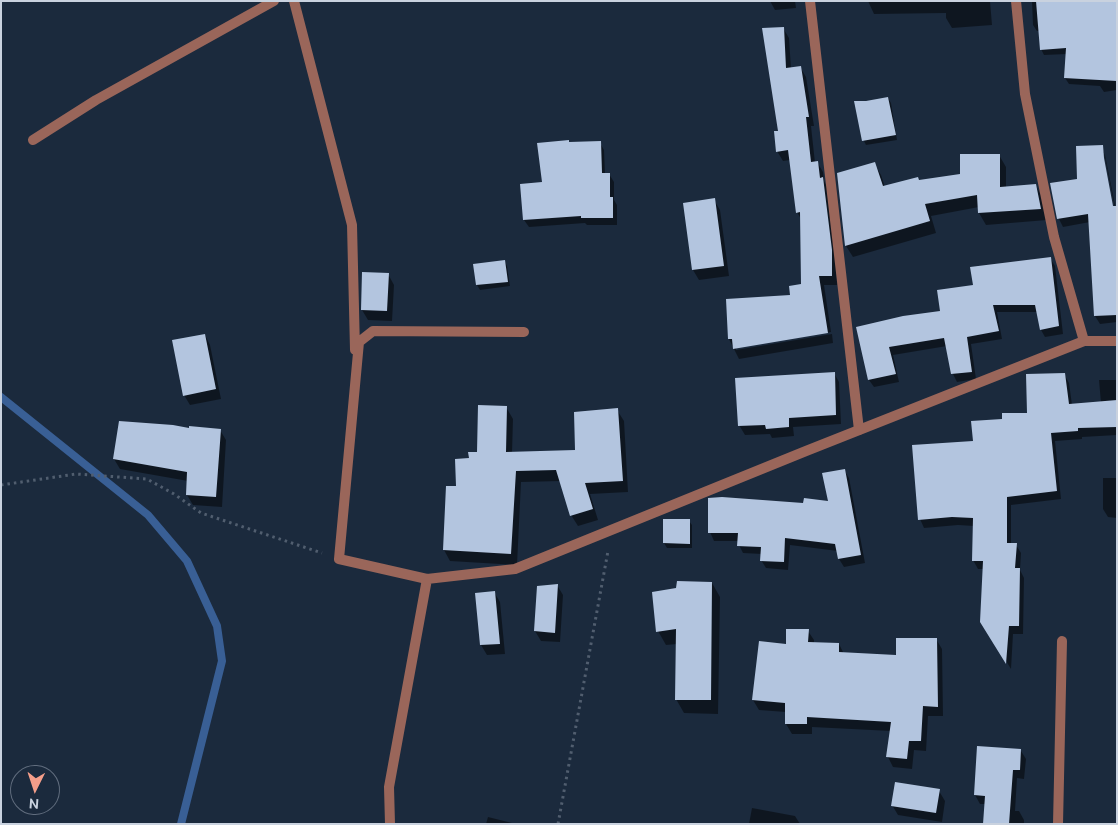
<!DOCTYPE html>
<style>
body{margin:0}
#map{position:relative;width:1118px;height:825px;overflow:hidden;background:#1b2a3d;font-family:Ubuntu,sans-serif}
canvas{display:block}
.frame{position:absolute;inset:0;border:2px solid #c9d2df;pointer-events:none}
.north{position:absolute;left:10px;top:765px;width:50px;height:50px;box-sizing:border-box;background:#1b2a3d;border:1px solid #616d7e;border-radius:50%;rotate:184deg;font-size:14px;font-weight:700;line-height:20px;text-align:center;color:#c9d2df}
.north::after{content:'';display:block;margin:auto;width:18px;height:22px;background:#f49e8a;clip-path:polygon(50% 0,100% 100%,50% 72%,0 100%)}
</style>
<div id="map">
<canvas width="1118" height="825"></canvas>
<div class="frame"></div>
<div class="north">N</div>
</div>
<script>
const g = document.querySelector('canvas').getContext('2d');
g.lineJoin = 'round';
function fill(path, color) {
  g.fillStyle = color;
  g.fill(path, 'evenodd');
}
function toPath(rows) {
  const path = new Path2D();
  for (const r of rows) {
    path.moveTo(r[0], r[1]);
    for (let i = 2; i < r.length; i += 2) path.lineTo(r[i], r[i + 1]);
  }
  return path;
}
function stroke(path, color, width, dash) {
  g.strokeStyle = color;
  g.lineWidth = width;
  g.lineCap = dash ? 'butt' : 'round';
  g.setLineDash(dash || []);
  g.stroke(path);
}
const shadow = toPath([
 [770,1,795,1,796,8,775,10],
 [868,1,990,1,992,25,952,28,946,18,946,13,874,14],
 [1032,1,1117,1,1117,90,1104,92,1100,86,1069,84,1065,78,1067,54,1044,55,1041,49,1039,31,1037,31,1033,25],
 [783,28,789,38,791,69,800,67,806,77,814,126,811,126,815,163,817,162,823,172,824,181,828,188,836,261,837,285,824,285,831,332,736,348,736,350,832,334,833,343,739,359,729,339,727,300,792,296,802,285,801,219,797,212,790,160,783,161,777,151],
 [888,98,891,103,897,140,866,145,864,141,866,102],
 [600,143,604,150,605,174,609,174,614,182,614,200,617,205,617,225,587,225,585,223,529,227,524,220,521,185,543,183],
 [1101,147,1105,155,1117,215,1117,219,1104,153,1101,153,1117,232,1117,322,1100,324,1095,316,1090,222,1063,227,1059,219,1051,184,1078,180],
 [999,155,1006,167,1006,188,1036,186,1042,197,1047,220,986,225,979,213,979,207,931,216,936,233,853,257,846,246,838,174,874,163,881,175,885,187,961,175],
 [714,200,720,210,729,276,699,280,693,270],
 [1050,258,1055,266,1063,334,1045,337,1041,330,1038,312,997,312,1002,339,971,344,976,379,957,382,953,374,947,346,893,355,899,382,874,387,869,380,857,328,941,312,974,286],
 [505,262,507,266,510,286,480,290,477,285,474,266],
 [388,274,394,285,392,321,368,320,362,310],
 [205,335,210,345,221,399,190,405,184,395],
 [834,373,839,382,841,424,793,427,794,436,772,438,770,434,745,435,739,425],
 [1064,374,1069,383,1072,405,1101,403,1099,380,1117,380,1117,435,1082,437,1082,439,1055,441,1061,499,1011,505,1011,544,1016,545,1021,553,1020,570,1024,578,1023,634,1013,634,1011,669,982,621,984,569,978,569,973,560,974,526,958,525,924,528,920,519,974,442,1003,420,1028,414],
 [506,407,513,419,512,453,577,451,617,410,624,421,628,492,590,494,598,520,578,526,571,515,561,481,521,482,517,565,450,561,444,550,447,487,457,488,470,459,478,454],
 [191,430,220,430,226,440,222,507,193,505,187,495,188,481,120,469,114,459],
 [844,470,849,478,865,563,844,567,839,559,838,551,790,545,788,570,766,568,761,560,762,554,743,553,739,545,739,541,714,541,710,532,804,504,829,502],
 [1103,478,1117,478,1117,518,1108,517,1103,509],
 [664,520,689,521,692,525,692,548,667,548,664,543],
 [712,583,720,597,718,714,684,713,676,699,677,644,666,645,658,631],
 [557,585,563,595,560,642,541,641,535,631],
 [494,592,500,602,505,654,487,655,481,645],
 [808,631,814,640,814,644,839,644,844,654,898,656,936,639,942,649,943,716,928,716,926,751,914,750,912,769,893,767,888,757,891,731,812,727,812,734,792,734,786,724,786,712,759,710,753,700,787,646],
 [1021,751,1026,759,1024,779,1017,778,1015,811,1019,811,1024,820,1024,824,984,824,986,804,980,804,975,795],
 [939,791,945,801,942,822,898,815,892,805],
 [752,808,795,816,800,824,749,824],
 [488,817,516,824,486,824]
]);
const stream = toPath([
 [1,397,148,515,187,561,217,626,222,661,181,824]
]);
const building = toPath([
 [1036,1,1117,1,1117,81,1064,78,1066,48,1040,50],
 [784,27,786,68,801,66,809,117,806,117,811,162,818,161,820,178,823,177,832,250,832,276,819,276,828,333,733,349,732,339,728,339,726,299,790,295,789,286,801,284,800,212,796,213,788,150,776,152,774,131,778,131,762,28],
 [888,97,896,135,862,141,854,101,866,101],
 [569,140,569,142,601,141,602,173,610,173,610,197,613,197,613,218,581,218,581,216,523,220,520,184,542,182,537,143],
 [1103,145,1104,158,1113,206,1117,206,1117,315,1094,316,1088,214,1057,219,1050,183,1077,179,1076,146],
 [960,154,1000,154,1000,187,1036,184,1041,209,978,213,977,195,925,204,930,221,845,246,837,173,875,162,883,186,918,177,919,180,960,174],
 [715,198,724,266,692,270,683,203],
 [1051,257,1059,326,1040,330,1035,305,993,305,999,331,967,337,972,372,951,374,944,338,889,347,896,374,868,380,856,327,903,316,940,311,937,290,973,285,970,267],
 [505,260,508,282,476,285,473,264],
 [362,272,389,273,387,311,361,310],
 [205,334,216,389,183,396,172,340],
 [835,372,836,415,789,418,789,427,766,429,765,425,738,426,735,378],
 [1065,373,1069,404,1117,400,1117,427,1078,428,1078,431,1051,433,1057,491,1007,497,1007,543,1017,543,1015,568,1020,568,1019,626,1009,626,1006,664,980,622,983,561,972,561,973,518,952,517,918,520,912,445,973,441,971,421,1002,419,1002,413,1027,413,1026,374],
 [478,405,507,406,506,452,575,450,574,412,618,408,623,481,585,483,593,509,570,516,556,470,516,471,511,554,443,550,446,486,456,486,455,459,469,458,468,452,477,452],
 [119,421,173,425,189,428,189,426,221,429,216,497,186,495,187,472,113,459],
 [845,469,861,555,838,559,835,544,785,538,784,562,760,561,761,547,737,546,738,533,708,533,708,498,722,497,803,503,804,498,828,501,822,473],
 [663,519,690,519,690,544,663,543],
 [677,581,712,582,711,700,675,700,676,629,656,632,652,592,676,588],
 [558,584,555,633,534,631,537,586],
 [495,591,500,644,480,645,475,593],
 [786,629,809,629,808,642,839,643,839,652,896,655,896,638,937,638,938,707,923,706,921,741,909,741,907,759,886,757,891,722,807,717,807,724,785,724,785,703,752,700,759,641,786,644],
 [977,746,1021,749,1020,770,1013,770,1009,824,983,824,985,796,974,795],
 [895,782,940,789,936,813,891,806]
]);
const path = toPath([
 [1,485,76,474,147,479,174,494,201,513,322,553],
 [558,824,608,551]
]);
const lane = toPath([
 [810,1,859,430]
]);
const street = toPath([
 [294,1,352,225,355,350],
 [1016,1,1025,94,1054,237,1084,341],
 [33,140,96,100,274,1],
 [524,332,373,331,359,342,339,559,427,579,515,569,806,451,1084,341,1117,341],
 [390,824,389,787,427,579],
 [1058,824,1062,641]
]);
fill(shadow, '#0007');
stroke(stream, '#395f95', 8);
fill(building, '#b3c5df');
stroke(path, '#515e6f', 3, [2.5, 4]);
stroke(lane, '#9a665a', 10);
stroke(street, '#9a665a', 10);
</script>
